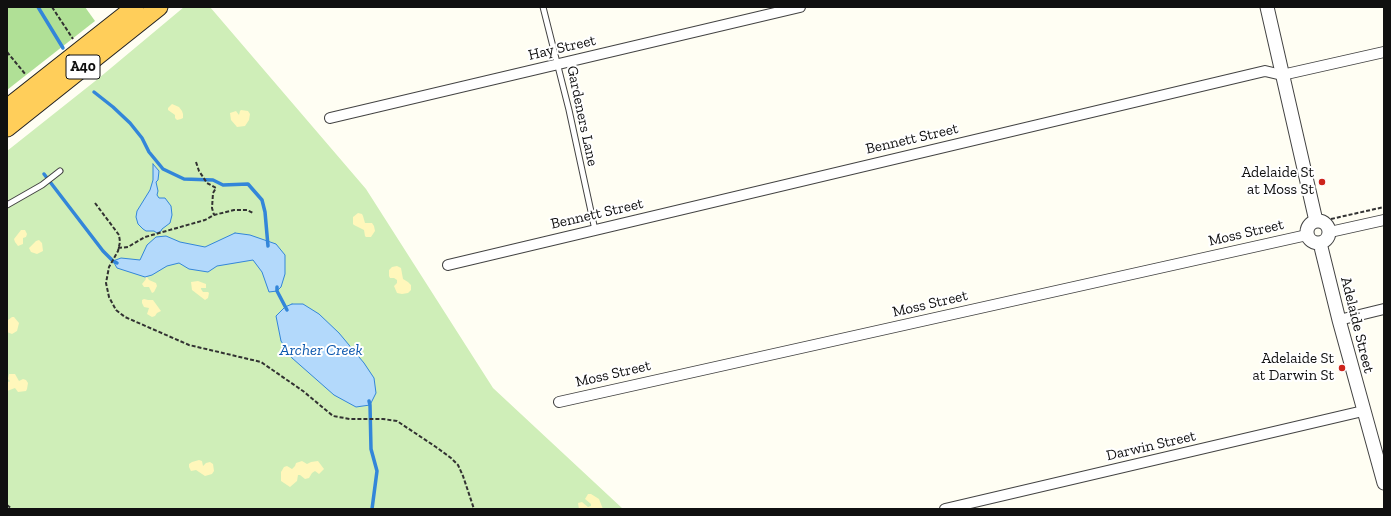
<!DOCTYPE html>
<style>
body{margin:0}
#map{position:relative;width:1391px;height:516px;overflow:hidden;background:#fffef3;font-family:"Zilla Slab",serif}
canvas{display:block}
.frame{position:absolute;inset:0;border:8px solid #101010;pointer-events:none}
</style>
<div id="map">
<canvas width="1391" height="516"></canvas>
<div class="frame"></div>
</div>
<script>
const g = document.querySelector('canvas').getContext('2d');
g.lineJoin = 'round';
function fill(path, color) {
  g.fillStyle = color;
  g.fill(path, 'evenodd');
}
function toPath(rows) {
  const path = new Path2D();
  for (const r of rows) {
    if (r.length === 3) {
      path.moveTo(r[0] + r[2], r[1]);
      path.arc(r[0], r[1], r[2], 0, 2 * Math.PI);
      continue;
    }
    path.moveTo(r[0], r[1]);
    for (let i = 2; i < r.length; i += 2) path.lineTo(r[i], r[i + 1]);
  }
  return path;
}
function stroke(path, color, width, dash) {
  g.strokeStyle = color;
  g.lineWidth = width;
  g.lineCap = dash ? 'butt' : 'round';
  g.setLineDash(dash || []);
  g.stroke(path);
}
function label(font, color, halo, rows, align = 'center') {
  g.font = font + ' "Zilla Slab",serif';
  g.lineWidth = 4;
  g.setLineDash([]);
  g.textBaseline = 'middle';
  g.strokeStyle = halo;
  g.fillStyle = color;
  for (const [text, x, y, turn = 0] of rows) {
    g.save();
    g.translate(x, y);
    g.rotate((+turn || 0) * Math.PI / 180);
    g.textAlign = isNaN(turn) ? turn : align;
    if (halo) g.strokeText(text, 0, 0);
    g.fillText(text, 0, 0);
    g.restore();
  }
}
const green = toPath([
 [184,7,210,7,366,189,493,388,623,509,7,509,7,151,99,78]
]);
const forest = toPath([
 [7,7,85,7,95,21,7,90]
]);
const sand = toPath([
 [172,104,179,107,182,111,183,114,183,118,181,119,177,120,175,118,175,115,168,110,168,108],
 [241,110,248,111,250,114,249,120,245,126,237,127,231,120,230,113,236,111,239,115,240,111],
 [358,213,362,214,363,216,365,223,372,223,374,226,375,231,371,237,366,237,365,236,364,230,354,225,353,224,353,217],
 [21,230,25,230,27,234,26,237,23,238,23,244,18,246,15,242,14,239],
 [39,240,42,243,43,251,37,254,31,252,29,248,36,241],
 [397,266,401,268,403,279,408,282,411,285,411,290,408,293,402,294,397,293,394,286,397,283,397,280,394,278,390,278,389,276,389,270,392,267],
 [145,277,147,277,149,280,156,283,157,286,154,292,152,293,149,287,144,287,142,284,146,279],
 [198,281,206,284,206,288,201,288,201,289,203,292,208,292,209,293,208,298,205,300,192,290,191,282],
 [144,299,148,300,153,300,161,311,157,313,155,316,152,317,147,314,149,308,144,307,142,303,142,300],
 [12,317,14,317,19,323,17,331,12,334,7,332,8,320],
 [9,374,15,374,19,381,23,379,26,380,28,383,27,389,26,391,18,392,15,388,7,391,7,381,9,382,10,381,8,379],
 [199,460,202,461,203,466,206,463,210,462,213,464,214,471,212,474,205,476,196,470,191,471,189,467,189,464,192,462],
 [302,461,307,464,311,462,318,461,324,469,319,474,315,471,312,473,309,478,305,479,300,475,298,475,297,481,290,487,281,481,281,472,284,467,287,466,292,469,295,466,296,463],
 [588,494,591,494,599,499,603,509,579,509,578,503,582,502,588,507,591,506,591,504,585,499]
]);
const water = toPath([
 [153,164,159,171,158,180,156,182,158,191,157,195,159,198,165,198,171,206,172,215,170,223,162,229,161,231,157,233,154,231,146,231,143,229,138,224,136,217,137,211,150,190,153,180,153,164],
 [235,233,250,235,276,244,285,255,285,274,281,287,277,291,269,292,262,272,253,260,217,266,208,272,189,269,179,263,167,266,152,275,145,277,117,268,113,261,121,258,140,260,147,245,156,237,166,236,180,242,205,247,235,233],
 [292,304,303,304,319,314,339,333,364,363,374,378,376,393,370,405,356,407,334,395,292,358,281,341,276,316,285,307,292,304]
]);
const stream = toPath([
 [38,7,63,48],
 [94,92,113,107,130,123,142,138,149,152,163,169,184,179,213,180,223,185,248,184,262,200,265,212,268,246],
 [44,174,103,251,113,261,117,263],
 [277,287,277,291,287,310],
 [369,401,370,405,371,449,377,471,372,509]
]);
const path = toPath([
 [52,7,73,39],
 [7,52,26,75],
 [196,162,199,171,207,183,216,188,213,193,212,208,214,215],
 [95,203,119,235,120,242,118,251,109,267,106,283,109,297,116,310,125,317,189,345,261,362,303,391,333,416,350,419,383,419,397,421,436,447,451,458,458,465,463,476,474,509],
 [1331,219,1384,207],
 [118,248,128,247,145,237,205,220,214,215,234,210,247,210,253,213],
 [7,505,12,509]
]);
const service = toPath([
 [543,7,569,110,595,230],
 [7,205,42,185,60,171]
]);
const minor = toPath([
 [330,118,800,7],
 [1330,232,1384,220],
 [448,265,1265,71,1282,75,1384,52],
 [1339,320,1384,309],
 [559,402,1307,235],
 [945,509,1363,411]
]);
const tertiary = toPath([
 [1267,7,1316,221],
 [1318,232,11],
 [1320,243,1339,320,1384,483]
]);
const trunk = toPath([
 [7,108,135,7],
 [7,128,159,7]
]);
const markers = [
 [1322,182,4,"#cd241b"],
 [1342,368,4,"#cd241b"]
];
const shields = [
 [83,67,34]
];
const shieldNames = [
 ["A40",83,67]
];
const streetNames = [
 ["Hay Street",562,48,-13],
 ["Gardeners Lane",582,116,78],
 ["Bennett Street",912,139,-13],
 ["Bennett Street",597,214,-13],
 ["Moss Street",1246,233,-13],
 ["Moss Street",930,304,-13],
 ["Adelaide Street",1357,325,76],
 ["Moss Street",613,374,-13],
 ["Darwin Street",1151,446,-13]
];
const poiNames = [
 ["Adelaide St",1314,173],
 ["at Moss St",1314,190],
 ["Adelaide St",1334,359],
 ["at Darwin St",1334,376]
];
const waterNames = [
 ["Archer Creek",321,350]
];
fill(green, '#cfeeb8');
fill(forest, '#b0e096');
fill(sand, '#fff7bb');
fill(water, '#b3d9fb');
stroke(water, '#3386d9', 1);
stroke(stream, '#3386d9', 3.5);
stroke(service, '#434343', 7);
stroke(minor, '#434343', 12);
stroke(tertiary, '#434343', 15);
stroke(trunk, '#212121', 19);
stroke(path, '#323232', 2, [4, 2]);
stroke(service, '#fff', 5);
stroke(minor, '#fff', 10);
stroke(tertiary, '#fff', 13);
stroke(trunk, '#ffce5a', 17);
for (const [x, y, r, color] of markers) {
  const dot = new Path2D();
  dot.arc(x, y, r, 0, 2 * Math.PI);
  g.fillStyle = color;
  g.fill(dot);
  stroke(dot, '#fff', 1.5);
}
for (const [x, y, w] of shields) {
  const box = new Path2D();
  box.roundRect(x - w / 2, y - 12, w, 24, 3);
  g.fillStyle = '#fff';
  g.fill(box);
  stroke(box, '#101010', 1);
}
label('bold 14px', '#101010', null, shieldNames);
label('15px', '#101010', '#fff', streetNames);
label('15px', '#101010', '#fff', poiNames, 'right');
label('italic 16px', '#0d58ae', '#fff', waterNames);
</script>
